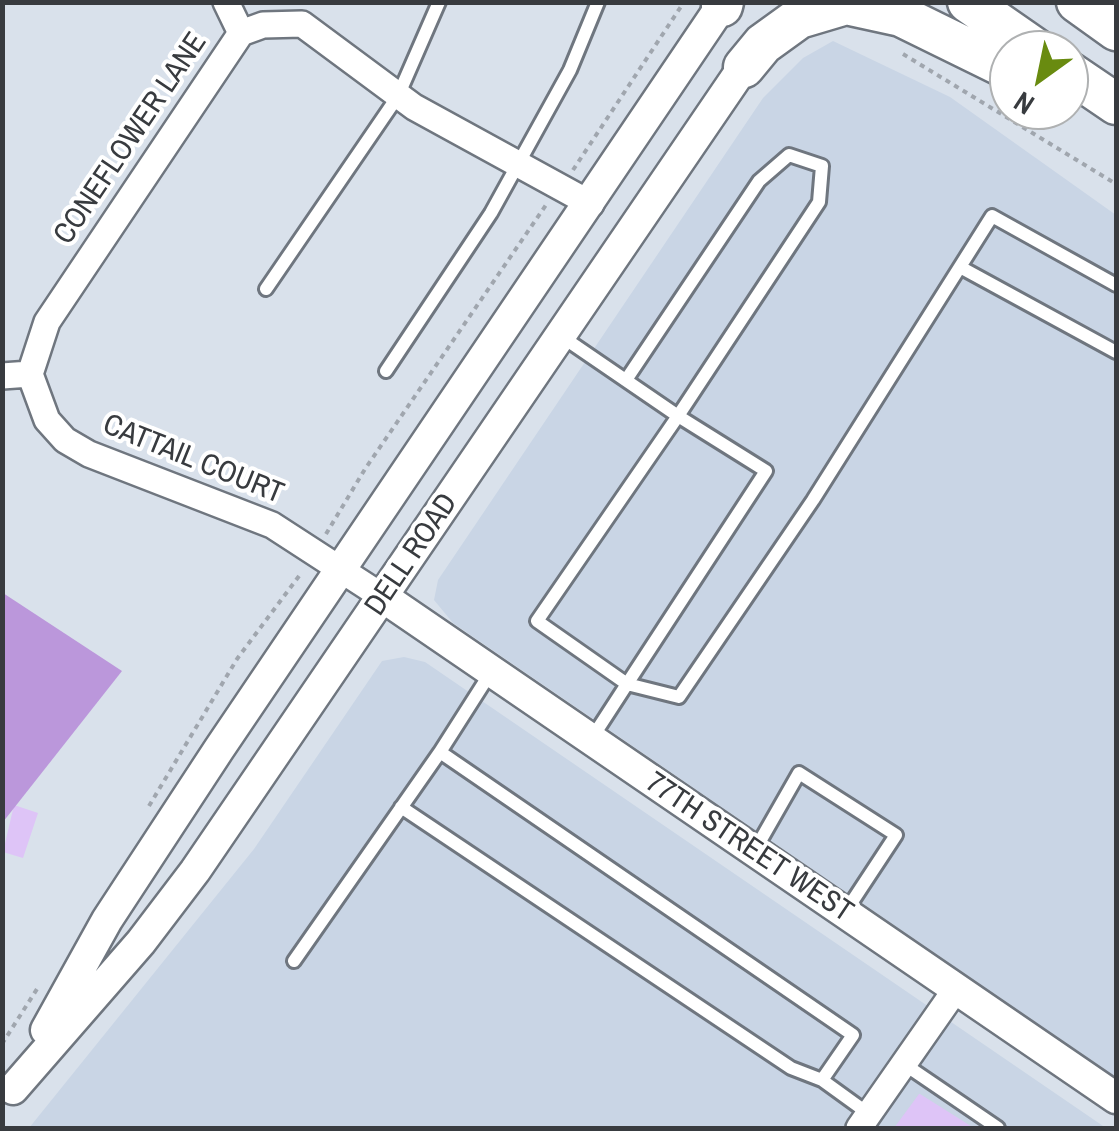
<!DOCTYPE html>
<style>
body{margin:0}
#map{position:relative;width:1119px;height:1131px;overflow:hidden;background:#d9e1eb;font-family:"Archivo Narrow",sans-serif}
canvas{display:block}
.frame{position:absolute;inset:0;border:5px solid #383b3f;pointer-events:none}
.north{position:absolute;left:989px;top:30px;width:100px;height:100px;box-sizing:border-box;background:#fff;border:2px solid #afb1b2;border-radius:50%;rotate:213deg;font-size:28px;font-weight:700;line-height:40px;text-align:center;color:#383b3f}
.north::after{content:'';display:block;margin:auto;width:35px;height:45px;background:#698b10;clip-path:polygon(50% 0,100% 100%,50% 72%,0 100%)}
</style>
<div id="map">
<canvas width="1119" height="1131"></canvas>
<div class="frame"></div>
<div class="north">N</div>
</div>
<script>
const g = document.querySelector('canvas').getContext('2d');
g.lineJoin = 'round';
function fill(path, color) {
  g.fillStyle = color;
  g.fill(path, 'evenodd');
}
function toPath(rows) {
  const path = new Path2D();
  for (const r of rows) {
    path.moveTo(r[0], r[1]);
    for (let i = 2; i < r.length; i += 2) path.lineTo(r[i], r[i + 1]);
  }
  return path;
}
function stroke(path, color, width, dash) {
  g.strokeStyle = color;
  g.lineWidth = width;
  g.lineCap = dash ? 'butt' : 'round';
  g.setLineDash(dash || []);
  g.stroke(path);
}
function label(font, color, halo, rows, align = 'center') {
  g.font = font + ' "Archivo Narrow",sans-serif';
  g.lineWidth = 8;
  g.setLineDash([]);
  g.textBaseline = 'middle';
  g.strokeStyle = halo;
  g.fillStyle = color;
  for (const [text, x, y, turn = 0] of rows) {
    g.save();
    g.translate(x, y);
    g.rotate((+turn || 0) * Math.PI / 180);
    g.textAlign = isNaN(turn) ? turn : align;
    if (halo) g.strokeText(text, 0, 0);
    g.fillText(text, 0, 0);
    g.restore();
  }
}
const built = toPath([
 [833,41,950,97,1116,215,1116,1077,453,623,434,600,438,580,763,98,803,58],
 [404,657,425,662,1106,1128,29,1128,254,849,382,661]
]);
const green = toPath([
 [14,805,38,813,23,858,3,852],
 [919,1094,920,1094,974,1128,894,1128]
]);
const forest = toPath([
 [3,593,122,671,3,822]
]);
const path = toPath([
 [903,54,1116,184],
 [573,170,684,2],
 [326,534,365,469,546,205],
 [149,806,237,659,302,572],
 [2,1044,37,989]
]);
const service = toPath([
 [960,267,1116,352],
 [266,289,398,96,439,2],
 [561,336,678,416,819,202,822,166,789,155,759,181,626,380],
 [386,371,491,213,570,70,598,2],
 [491,672,440,752,853,1035,822,1080,869,1114],
 [592,738,627,684,766,471,678,416,537,621,627,684,679,697,813,500,992,216,1116,285],
 [401,807,791,1068,822,1080],
 [755,850,799,773,896,835,846,911],
 [294,961,440,752],
 [904,1064,998,1128]
]);
const minor = toPath([
 [226,2,241,33],
 [2,376,30,374],
 [383,597,272,525,89,454,65,440,47,420,30,374,47,322,241,33,263,25,302,24,414,107,591,204],
 [859,1128,956,989]
]);
const tertiary = toPath([
 [383,597,1116,1098],
 [46,1030,107,920,219,749,724,2],
 [13,1089,141,942,195,871,755,50]
]);
const primary = toPath([
 [968,2,1037,50],
 [1077,2,1116,30],
 [722,6,723,2],
 [744,67,763,44,799,18,846,4,901,16,1009,69],
 [1069,72,1116,104]
]);
const streetNames = [
 ["CONEFLOWER LANE",131,139,-56],
 ["CATTAIL COURT",193,460,22],
 ["DELL ROAD",412,555,-56],
 ["77TH STREET WEST",749,848,34]
];
fill(built, '#c9d5e5');
fill(green, '#dec4f7');
fill(forest, '#bb97db');
stroke(service, '#6f767f', 18);
stroke(minor, '#6f767f', 30);
stroke(tertiary, '#6f767f', 35);
stroke(primary, '#6f767f', 45);
stroke(path, '#a0a6ae', 4, [5, 5]);
stroke(service, '#fff', 12);
stroke(minor, '#fff', 25);
stroke(tertiary, '#fff', 30);
stroke(primary, '#fff', 40);
label('30px', '#383b3f', '#fff', streetNames);
</script>
